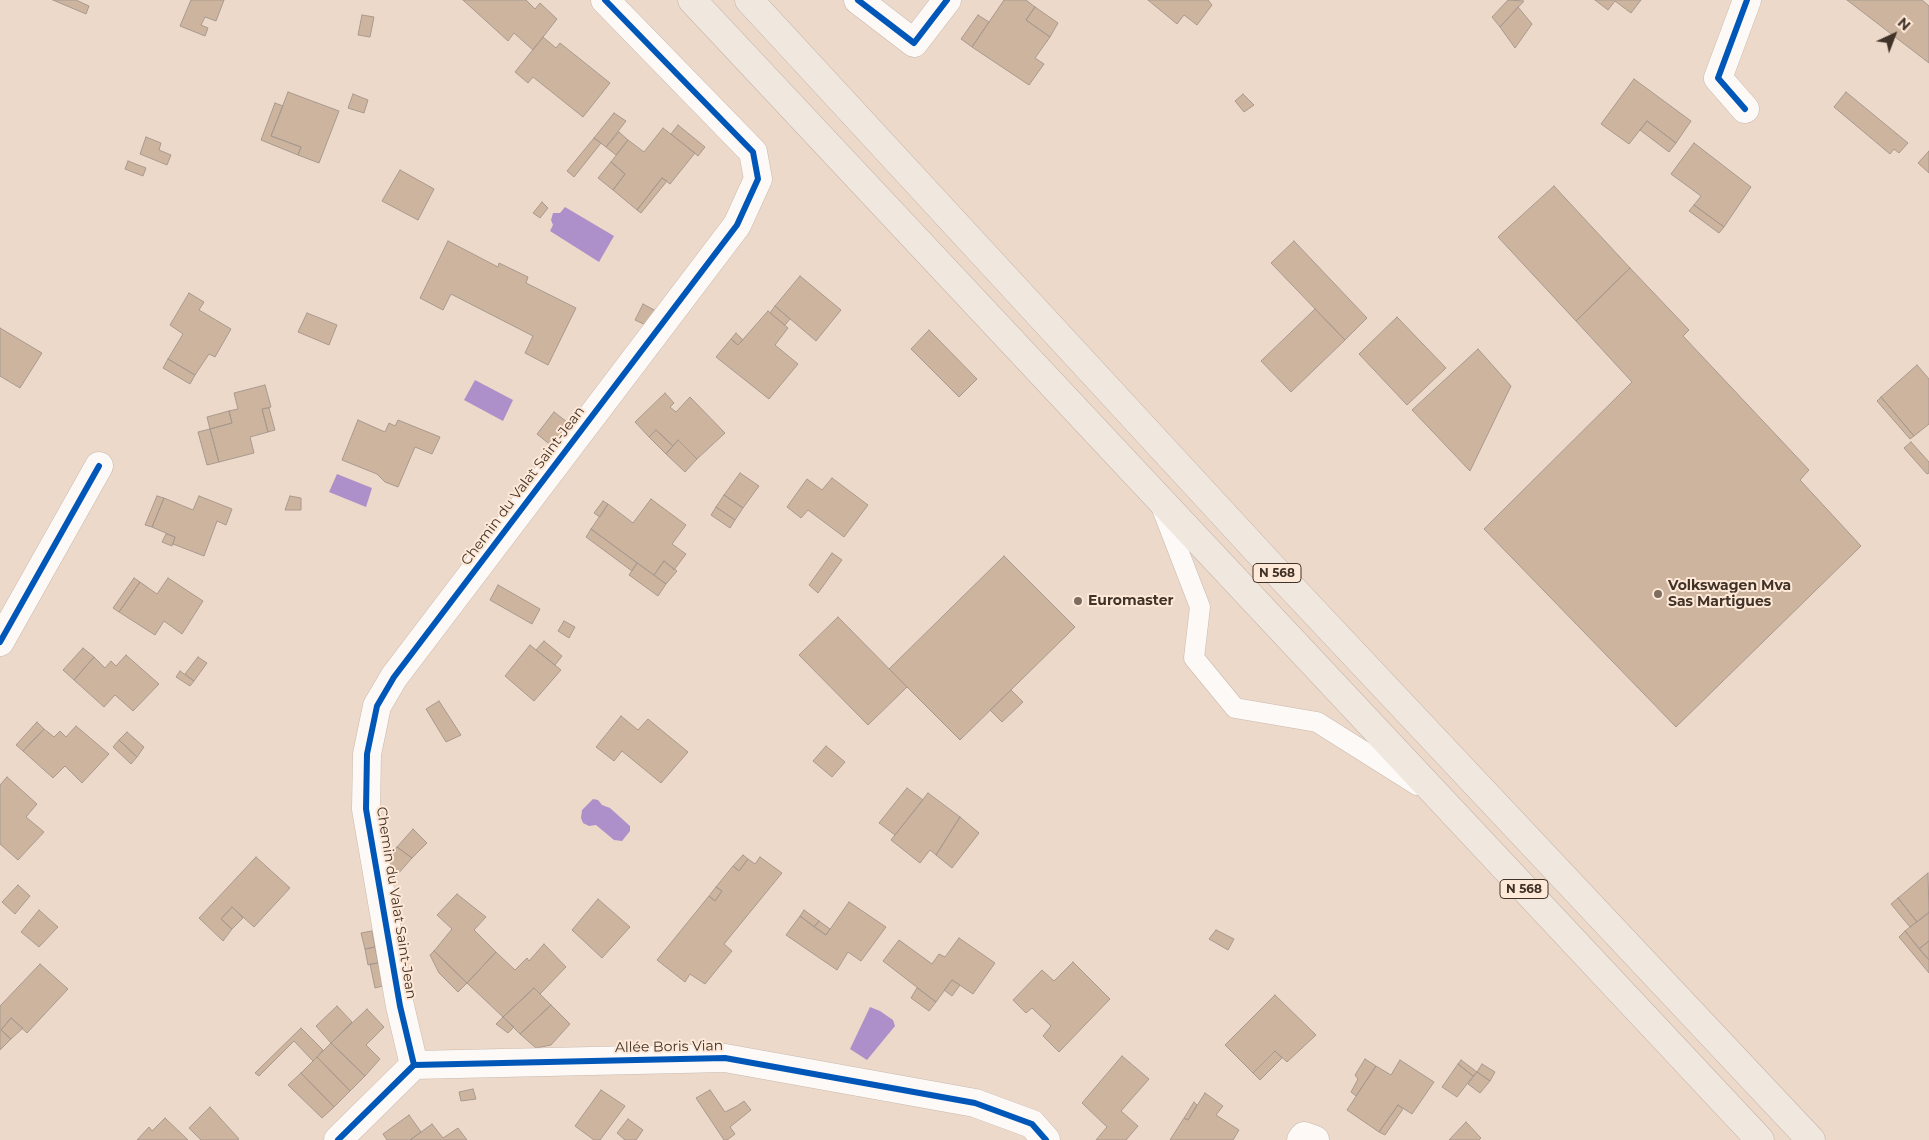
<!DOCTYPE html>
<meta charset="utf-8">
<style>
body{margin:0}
#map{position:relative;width:1929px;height:1140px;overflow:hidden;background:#edd9ca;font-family:Montserrat,sans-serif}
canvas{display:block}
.north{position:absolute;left:1869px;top:10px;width:50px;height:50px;-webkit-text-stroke:4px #fee8d7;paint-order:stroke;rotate:43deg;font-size:14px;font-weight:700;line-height:20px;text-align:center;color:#413327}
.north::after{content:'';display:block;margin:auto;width:18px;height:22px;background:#413327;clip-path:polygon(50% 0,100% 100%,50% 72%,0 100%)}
</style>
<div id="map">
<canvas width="1929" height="1140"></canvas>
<div class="north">N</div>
</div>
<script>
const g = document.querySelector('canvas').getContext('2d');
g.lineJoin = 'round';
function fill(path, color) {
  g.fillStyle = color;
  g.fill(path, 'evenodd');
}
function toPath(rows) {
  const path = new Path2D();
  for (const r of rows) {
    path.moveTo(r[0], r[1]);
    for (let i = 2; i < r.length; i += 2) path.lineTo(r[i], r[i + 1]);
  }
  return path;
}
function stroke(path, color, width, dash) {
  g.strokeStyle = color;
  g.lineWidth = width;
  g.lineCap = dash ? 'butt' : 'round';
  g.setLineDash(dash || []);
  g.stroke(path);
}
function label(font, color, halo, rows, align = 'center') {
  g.font = font + ' Montserrat,sans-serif';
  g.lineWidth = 4;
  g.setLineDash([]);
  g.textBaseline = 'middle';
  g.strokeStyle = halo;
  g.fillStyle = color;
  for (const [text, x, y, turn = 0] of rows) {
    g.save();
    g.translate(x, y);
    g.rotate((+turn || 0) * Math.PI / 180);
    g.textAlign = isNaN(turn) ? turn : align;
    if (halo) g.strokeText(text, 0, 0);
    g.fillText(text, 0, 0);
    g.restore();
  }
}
const water = toPath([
 [565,207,614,236,599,262,550,231,553,225,551,220,553,213,560,213],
 [475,380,513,400,503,421,464,400],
 [337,474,372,488,366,507,329,492],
 [593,799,598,800,602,805,610,808,630,826,630,831,622,841,614,840,596,825,589,826,583,823,581,818,582,810],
 [870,1007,880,1011,893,1020,895,1026,867,1060,850,1049]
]);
const building = toPath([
 [53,0,76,0,89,6,86,14,53,0],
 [191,0,224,0,216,21,205,17,201,25,208,28,205,36,180,26,191,0],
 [463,0,526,0,535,9,540,3,557,19,533,50,514,33,508,41,463,0],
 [1004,0,1026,0,1035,7,1026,20,1050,37,1035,58,1044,64,1029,85,972,47,1004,0],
 [1148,0,1208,0,1212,5,1197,25,1184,15,1177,24,1148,0],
 [1508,0,1524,1,1500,27,1492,17,1508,0],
 [1595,0,1641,0,1631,13,1615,1,1608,10,1595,0],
 [1847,0,1922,0,1929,6,1929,63,1847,0],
 [1035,7,1058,23,1050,37,1026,20,1035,7],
 [1518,7,1532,24,1515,48,1500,27,1518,7],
 [362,15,374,17,370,37,358,35,362,15],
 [978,15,989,22,972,47,961,39,978,15],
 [543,37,556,48,560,43,610,83,583,117,533,77,528,83,515,72,543,37],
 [1634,79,1691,121,1676,143,1647,121,1629,144,1601,124,1634,79],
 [288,92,339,111,319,163,298,155,301,147,271,136,288,92],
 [1846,92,1908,143,1899,153,1894,149,1890,154,1834,107,1846,92],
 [353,94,368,100,364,113,348,108,353,94],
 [1243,94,1254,105,1244,112,1235,101,1243,94],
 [275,103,283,106,271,136,301,147,298,155,261,140,275,103],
 [614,113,626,121,606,147,594,138,614,113],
 [1647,121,1676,143,1669,152,1640,130,1647,121],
 [678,125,705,147,698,156,671,134,678,125],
 [663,128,695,153,670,184,662,178,637,210,613,190,625,174,611,162,628,140,644,152,663,128],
 [619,132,628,140,616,155,606,147,619,132],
 [146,137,161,143,159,150,171,155,167,165,140,154,146,137],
 [594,138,601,143,574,177,567,171,594,138],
 [1694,143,1751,187,1724,227,1694,205,1701,196,1671,174,1694,143],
 [1929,151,1929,173,1918,163,1929,151],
 [128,161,146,168,143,176,125,169,128,161],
 [611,162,625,174,613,190,598,178,611,162],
 [400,170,434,189,418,220,382,201,400,170],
 [662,178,667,181,641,213,637,210,662,178],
 [1554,186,1630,268,1576,321,1498,237,1554,186],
 [542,202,548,208,540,218,533,213,542,202],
 [1694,205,1724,227,1719,233,1689,211,1694,205],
 [448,241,498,267,499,263,528,277,526,283,576,308,548,365,525,353,533,336,451,294,443,310,420,298,448,241],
 [1294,241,1367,318,1345,340,1271,263,1294,241],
 [1630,268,1689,330,1683,336,1809,470,1800,480,1861,546,1676,727,1484,529,1632,382,1576,321,1630,268],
 [800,276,841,310,816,341,775,306,800,276],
 [189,293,204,302,199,310,231,329,215,357,209,354,195,375,168,359,183,334,170,325,189,293],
 [643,304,658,312,648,326,635,320,643,304],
 [775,306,790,319,785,325,770,313,775,306],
 [1315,309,1345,340,1291,392,1261,361,1315,309],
 [768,311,788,328,775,345,798,364,769,399,716,357,731,339,738,345,768,311],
 [307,313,337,325,329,345,298,332,307,313],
 [1397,317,1446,368,1407,405,1359,354,1397,317],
 [0,328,42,353,20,388,0,376,0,328],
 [929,330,977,379,959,397,911,349,929,330],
 [736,333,743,340,738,345,731,339,736,333],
 [1478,349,1511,386,1470,471,1412,410,1478,349],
 [168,359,195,375,190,384,163,368,168,359],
 [1917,365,1929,379,1929,424,1914,436,1881,397,1917,365],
 [265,385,271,407,262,409,268,432,250,437,254,453,219,462,210,429,232,423,229,411,238,409,234,393,265,385],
 [665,393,674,403,670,407,676,412,690,397,725,433,697,459,678,440,673,446,656,430,649,437,635,422,665,393],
 [1881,397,1914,436,1910,439,1877,401,1881,397],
 [269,408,275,430,268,432,262,409,269,408],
 [229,411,232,423,210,429,207,417,229,411],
 [554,412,571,425,553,447,537,434,554,412],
 [358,420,385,432,389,423,395,426,398,420,440,437,432,454,415,447,398,487,385,482,377,474,342,460,358,420],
 [210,429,219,462,207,465,198,432,210,429],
 [656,430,673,446,666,454,649,437,656,430],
 [678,440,697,459,685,472,666,454,678,440],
 [1911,442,1929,462,1929,473,1927,474,1904,448,1911,442],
 [740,473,759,486,743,508,724,495,740,473],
 [832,478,868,505,844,537,808,510,801,518,787,507,807,479,822,490,832,478],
 [724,495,743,508,735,520,716,507,724,495],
 [157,496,164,498,152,527,145,525,157,496],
 [199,496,232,509,226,525,217,521,204,556,173,544,175,537,152,527,164,498,193,510,199,496],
 [290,496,301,498,301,510,285,510,290,496],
 [651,499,686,525,672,544,686,554,674,570,664,561,654,575,591,529,608,504,633,523,651,499],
 [603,501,608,504,600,517,594,513,603,501],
 [716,507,735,520,730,528,711,515,716,507],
 [591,529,637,563,632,571,586,537,591,529],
 [166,534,175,537,172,546,162,542,166,534],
 [832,553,842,560,818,593,809,585,832,553],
 [1004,556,1075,627,960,740,889,669,1004,556],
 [664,561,677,571,666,584,654,575,664,561],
 [637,563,666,584,658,596,629,575,637,563],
 [134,578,140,582,119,612,113,608,134,578],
 [168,578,203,601,182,634,164,621,155,635,119,612,140,582,157,594,168,578],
 [498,585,540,609,532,624,490,600,498,585],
 [838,617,907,687,868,725,799,655,838,617],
 [564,621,575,627,569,638,558,631,564,621],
 [544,641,562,656,555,665,536,650,544,641],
 [530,645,561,670,534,701,505,676,530,645],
 [83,648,94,657,74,680,63,670,83,648],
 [126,655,159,684,133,711,115,695,104,707,74,680,94,657,105,668,111,661,116,666,126,655],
 [198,657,207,663,194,681,185,674,198,657],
 [180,671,194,681,190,686,176,677,180,671],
 [1011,690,1023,702,1002,722,990,710,1011,690],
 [439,701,461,735,446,742,426,709,439,701],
 [621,716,638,730,648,719,688,752,661,783,622,751,614,761,596,747,621,716],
 [37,722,44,729,23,751,16,745,37,722],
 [76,726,109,754,82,783,65,766,53,778,23,751,44,729,54,737,60,731,66,737,76,726],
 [127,732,144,747,137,757,119,740,127,732],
 [119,740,137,757,131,764,113,747,119,740],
 [826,746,845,762,832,777,813,761,826,746],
 [7,777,37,804,26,817,44,832,18,860,0,844,0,785,7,777],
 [907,788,923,800,895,835,879,823,907,788],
 [928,793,960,817,936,855,930,850,920,863,891,840,928,793],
 [960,817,979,833,952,868,936,855,960,817],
 [413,829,427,843,412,858,397,847,413,829],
 [397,847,412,858,389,884,383,863,397,847],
 [743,855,748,859,739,871,733,866,743,855],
 [256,857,290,888,254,927,232,907,221,919,232,929,223,941,199,918,256,857],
 [760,857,782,873,724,944,732,951,705,984,690,974,685,982,657,960,709,896,715,901,722,891,716,887,733,866,739,871,748,859,755,864,760,857],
 [1928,873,1929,913,1917,922,1898,898,1928,873],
 [18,885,30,896,15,914,2,902,18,885],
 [716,887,722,891,715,901,709,896,716,887],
 [457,894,486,917,474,930,496,952,467,983,434,951,452,929,437,915,457,894],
 [1898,898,1917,922,1910,927,1891,904,1898,898],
 [598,899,630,927,602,958,572,930,598,899],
 [849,902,886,927,861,961,848,952,837,970,786,935,800,916,826,935,849,902],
 [232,907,243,918,232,929,221,919,232,907],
 [39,910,58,927,39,947,21,932,39,910],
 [804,910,819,921,814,927,800,916,804,910],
 [1929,912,1929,941,1919,949,1905,931,1929,912],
 [819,921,830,929,826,935,814,927,819,921],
 [1216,930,1234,939,1228,950,1209,939,1216,930],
 [372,931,375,947,365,949,361,933,372,931],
 [1905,931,1929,960,1929,973,1899,937,1905,931],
 [959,938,995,963,973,994,952,980,936,1002,883,961,899,940,932,964,939,954,945,957,959,938],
 [1929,941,1929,960,1919,949,1929,941],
 [544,944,566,967,540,994,534,988,503,1017,467,983,496,952,515,970,527,958,529,961,544,944],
 [375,947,378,963,368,965,365,949,375,947],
 [434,951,467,983,458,992,439,973,430,955,434,951],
 [1073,962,1110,999,1059,1052,1043,1036,1051,1026,1032,1008,1026,1013,1013,1000,1042,970,1054,981,1073,962],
 [378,963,383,986,375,988,370,964,378,963],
 [40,964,68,989,27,1033,11,1018,1,1030,11,1039,0,1050,0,1006,40,964],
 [952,980,960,985,952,996,944,990,952,980],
 [534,988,551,1005,520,1034,503,1017,534,988],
 [917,988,936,1002,929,1011,911,998,917,988],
 [1275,995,1316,1035,1287,1062,1275,1051,1253,1073,1225,1045,1275,995],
 [551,1005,570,1024,551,1045,536,1048,520,1034,551,1005],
 [337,1006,352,1022,331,1043,316,1026,337,1006],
 [367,1009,384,1027,366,1045,380,1059,365,1076,331,1043,367,1009],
 [503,1017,514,1027,508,1033,496,1024,503,1017],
 [11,1018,23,1028,11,1039,1,1030,11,1018],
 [301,1028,323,1050,317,1057,313,1061,294,1041,259,1076,255,1073,301,1028],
 [331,1043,365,1076,350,1091,317,1057,331,1043],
 [1275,1051,1282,1058,1260,1080,1253,1073,1275,1051],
 [1122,1056,1149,1079,1121,1111,1138,1126,1126,1140,1096,1140,1107,1127,1082,1103,1122,1056],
 [317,1057,350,1091,334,1107,301,1073,317,1057],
 [1365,1059,1376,1066,1356,1096,1351,1092,1358,1079,1355,1075,1365,1059],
 [1400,1060,1434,1082,1412,1114,1398,1105,1379,1132,1347,1110,1376,1066,1391,1075,1400,1060],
 [1461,1060,1477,1072,1473,1076,1458,1064,1461,1060],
 [1458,1064,1473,1076,1457,1097,1442,1087,1458,1064],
 [1482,1064,1495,1072,1490,1081,1477,1072,1482,1064],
 [1477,1072,1490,1081,1480,1093,1468,1084,1477,1072],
 [301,1073,334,1107,322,1118,288,1085,301,1073],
 [473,1089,476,1099,461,1101,459,1092,473,1089],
 [601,1090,625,1106,600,1140,594,1140,575,1126,601,1090],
 [710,1090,725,1112,737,1106,744,1101,751,1110,730,1127,735,1134,727,1140,724,1140,696,1098,710,1090],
 [1205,1093,1223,1106,1216,1115,1239,1130,1233,1140,1170,1140,1184,1118,1188,1120,1205,1093],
 [1194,1102,1197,1105,1188,1120,1184,1118,1194,1102],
 [1398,1105,1403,1109,1385,1135,1379,1132,1398,1105],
 [210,1107,239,1139,237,1140,201,1140,189,1128,210,1107],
 [409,1115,421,1132,410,1140,387,1140,383,1134,409,1115],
 [165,1118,188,1140,137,1140,149,1127,152,1131,165,1118],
 [628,1119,643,1130,636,1140,625,1140,617,1133,628,1119],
 [1466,1122,1481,1138,1479,1140,1449,1140,1466,1122],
 [432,1124,443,1138,458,1128,467,1140,410,1140,432,1124]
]);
const lane = toPath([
 [1161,506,1200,607,1194,658,1235,708,1317,722,1417,785]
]);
const street = toPath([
 [858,0,914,43,947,0],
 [1745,109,1718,78,1747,0],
 [0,642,99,466],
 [414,1065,400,1006,366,809,367,754,377,706,394,677,737,225,758,179,753,152,605,0],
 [338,1140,414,1065,725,1058,975,1103,1032,1124,1046,1140],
 [1301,1140,1304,1136,1315,1140]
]);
const highway = toPath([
 [692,0,1760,1140],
 [749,0,1274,569,1811,1140]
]);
const cycleway = toPath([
 [858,0,914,43,947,0],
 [1745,109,1718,78,1747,0],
 [0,642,99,466],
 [414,1065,400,1006,366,809,367,754,377,706,394,677,737,225,758,179,753,152,605,0],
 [338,1140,414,1065,725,1058,975,1103,1032,1124,1046,1140]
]);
const markers = [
 [1658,594,5,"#7d6d60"],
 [1078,601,5,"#7d6d60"]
];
const shields = [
 [1277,573,48],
 [1524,889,48]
];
const shieldNames = [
 ["N 568",1277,573],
 ["N 568",1524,889]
];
const streetNames = [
 ["Chemin du Valat Saint-Jean",523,486,-53],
 ["Chemin du Valat Saint-Jean",396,903,81],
 ["Allée Boris Vian",669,1047,-1]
];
const poiNames = [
 ["Volkswagen Mva",1668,586],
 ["Sas Martigues",1668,602],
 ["Euromaster",1088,601]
];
fill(water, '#ad90c9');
fill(building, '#cdb49f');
stroke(building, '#a8998e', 1);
stroke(lane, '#c8b9ad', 21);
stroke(street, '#c8b9ad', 29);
stroke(highway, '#c3b3a6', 29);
stroke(lane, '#fcf9f7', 20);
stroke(street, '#fcf9f7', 28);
stroke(highway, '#f0e7df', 28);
stroke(cycleway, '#0057b8', 6);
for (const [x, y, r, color] of markers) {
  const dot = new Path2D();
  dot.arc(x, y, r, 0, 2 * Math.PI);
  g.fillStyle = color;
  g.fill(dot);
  stroke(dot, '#fee8d7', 2);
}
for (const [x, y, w] of shields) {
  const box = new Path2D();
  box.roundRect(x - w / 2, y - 9.5, w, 19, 4);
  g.fillStyle = '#fee8d7';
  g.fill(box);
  stroke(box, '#413327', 1);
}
label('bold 12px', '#413327', null, shieldNames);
label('14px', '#413327', '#fee8d7', streetNames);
label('bold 14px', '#413327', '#fee8d7', poiNames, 'left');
</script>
